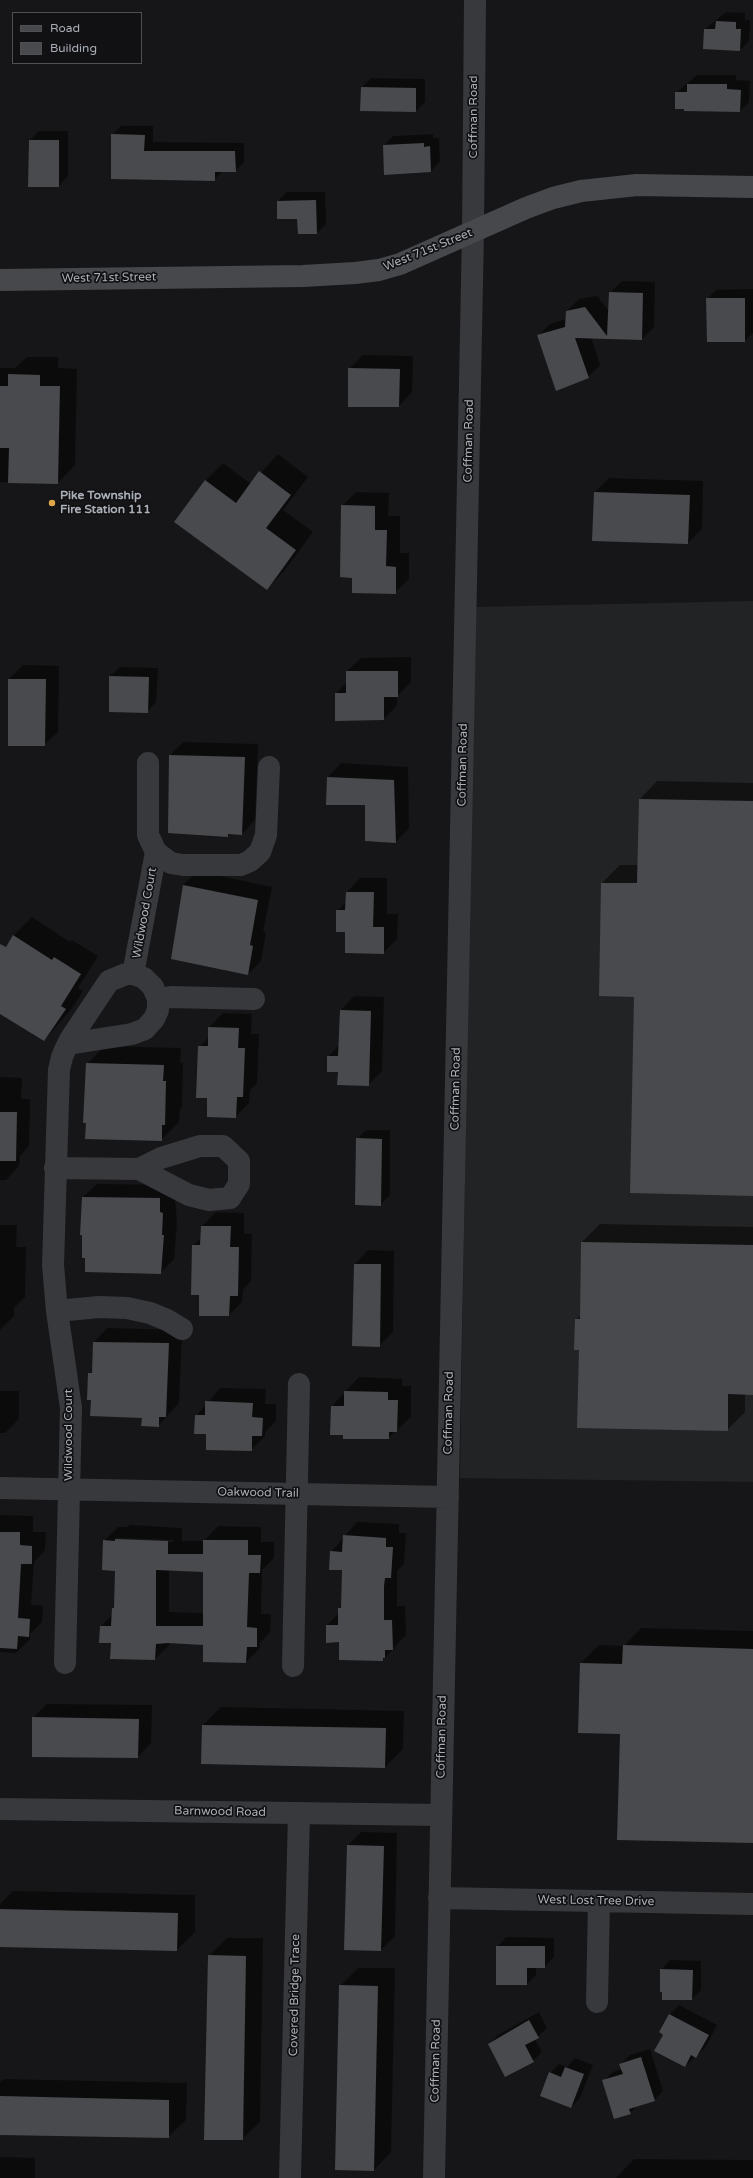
<!DOCTYPE html>
<style>
body{margin:0}
#map{position:relative;width:753px;height:2178px;overflow:hidden;background:#161618;font-family:"Varela Round",sans-serif}
canvas{display:block}
.legend{position:absolute;left:12px;top:12px;width:130px;height:52px;box-sizing:border-box;background:#111113;border:1px solid #4e5054;margin:0;padding:5px 7px;list-style:none;font-size:12px;color:#aaaeb6}
.legend li{display:flex;align-items:center;gap:8px;height:20px}
.legend b{width:20px;border:1px solid #4e5054}
</style>
<div id="map">
<canvas width="753" height="2178"></canvas>
<ul class="legend">
<li><b style="height:5px;background:#46484c"></b>Road</li>
<li><b style="height:11px;background:#484a4d"></b>Building</li>
</ul>
</div>
<script>
const g = document.querySelector('canvas').getContext('2d');
g.lineJoin = 'round';
function fill(path, color) {
  g.fillStyle = color;
  g.fill(path, 'evenodd');
}
function toPath(rows) {
  const path = new Path2D();
  for (const r of rows) {
    path.moveTo(r[0], r[1]);
    for (let i = 2; i < r.length; i += 2) path.lineTo(r[i], r[i + 1]);
  }
  return path;
}
function stroke(path, color, width, dash) {
  g.strokeStyle = color;
  g.lineWidth = width;
  g.lineCap = dash ? 'butt' : 'round';
  g.setLineDash(dash || []);
  g.stroke(path);
}
function label(font, color, halo, rows, align = 'center') {
  g.font = font + ' "Varela Round",sans-serif';
  g.lineWidth = 3.5;
  g.setLineDash([]);
  g.textBaseline = 'middle';
  g.strokeStyle = halo;
  g.fillStyle = color;
  for (const [text, x, y, turn = 0] of rows) {
    g.save();
    g.translate(x, y);
    g.rotate((+turn || 0) * Math.PI / 180);
    g.textAlign = isNaN(turn) ? turn : align;
    if (halo) g.strokeText(text, 0, 0);
    g.fillText(text, 0, 0);
    g.restore();
  }
}
const built = toPath([
 [753,601,753,1482,460,1478,474,607]
]);
const shadow = toPath([
 [726,12,745,13,745,20,750,20,749,41,740,50,705,29],
 [697,75,736,75,736,80,750,81,749,102,740,111,676,93],
 [371,78,425,79,425,102,416,111,362,87],
 [121,126,153,126,153,142,244,143,244,162,235,171,223,171,214,180,112,178,112,135],
 [39,131,68,131,68,176,59,186,30,140],
 [433,134,433,138,439,138,440,161,431,171,385,174,384,145,393,136],
 [287,192,325,192,326,224,317,233,278,201],
 [622,281,655,282,654,327,642,339,591,337,600,365,588,377,538,336,550,324,566,319,567,311,579,299,597,296,609,311,610,293],
 [753,289,753,333,745,341,708,341,707,299,716,290],
 [363,355,413,356,412,392,399,406,349,369],
 [27,357,58,357,58,368,77,369,75,465,58,483,0,482,0,368,15,368],
 [278,454,308,477,283,510,313,532,284,571,267,589,205,481,223,463,251,484],
 [609,478,703,481,702,529,688,543,593,540,595,492],
 [356,492,389,493,388,516,400,516,400,553,409,553,409,579,395,592,353,577,342,506],
 [411,657,411,682,397,696,397,705,384,719,336,693,347,682,347,671,361,658],
 [23,665,59,666,58,732,44,745,9,679],
 [120,667,158,668,156,702,147,712,110,676],
 [183,742,258,744,255,820,242,834,230,833,228,836,170,755],
 [341,763,408,767,409,828,396,842,366,804,328,777],
 [657,781,753,783,753,1195,635,996,600,995,602,883,620,865,638,865,640,799],
 [197,871,272,887,263,932,266,933,261,961,248,974,183,885],
 [360,878,387,878,387,914,398,914,397,939,383,953,337,911,346,902,347,892],
 [32,917,70,942,72,940,98,956,78,988,83,991,71,1010,44,1040,0,1013,0,955,14,935],
 [354,996,384,997,382,1071,368,1085,339,1071,328,1057,339,1045,341,1010],
 [223,1013,252,1014,251,1034,259,1034,257,1083,250,1090,249,1103,235,1117,208,1097,199,1047,209,1037,209,1027],
 [105,1046,181,1048,180,1063,183,1063,182,1106,180,1109,179,1122,161,1140,87,1064],
 [0,1077,22,1078,21,1099,30,1099,29,1146,20,1156,19,1166,6,1180,0,1180],
 [366,1130,390,1130,390,1195,380,1205,357,1139],
 [97,1184,174,1185,177,1222,174,1259,161,1273,83,1197],
 [216,1212,244,1213,244,1234,252,1234,251,1281,243,1290,242,1302,229,1315,200,1294,193,1245,202,1237,202,1226],
 [600,1224,753,1227,753,1394,745,1394,745,1412,727,1430,580,1349,576,1320,581,1315,582,1242],
 [0,1225,17,1225,16,1247,26,1247,25,1297,14,1308,14,1316,0,1330],
 [368,1250,394,1251,393,1332,379,1346,355,1264],
 [107,1328,182,1330,179,1403,158,1426,143,1417,92,1399,89,1374,93,1370,94,1342],
 [359,1377,402,1379,402,1386,411,1386,411,1417,388,1438,344,1434,332,1406],
 [220,1388,266,1389,265,1404,276,1404,276,1421,265,1432,265,1436,251,1450,207,1433,196,1416],
 [0,1391,19,1391,19,1419,5,1433,0,1433],
 [0,1515,33,1516,33,1532,46,1532,45,1550,34,1562,31,1605,43,1606,42,1622,30,1634,30,1639,16,1653,0,1652],
 [357,1522,399,1524,399,1533,406,1533,404,1564,397,1571,397,1606,405,1606,406,1635,383,1660,340,1641,327,1625,339,1613,339,1608,342,1605,343,1569,331,1552],
 [130,1525,182,1528,182,1541,204,1541,218,1526,261,1527,261,1542,274,1542,274,1558,262,1570,261,1614,271,1614,270,1632,260,1643,260,1648,246,1662,204,1644,169,1642,169,1645,155,1659,111,1658,112,1642,100,1642,101,1626,113,1614,115,1606,116,1570,104,1541,118,1527,128,1527],
 [117,1538,174,1540,173,1542,115,1540],
 [169,1570,204,1571,204,1613,169,1612],
 [641,1628,753,1631,753,1842,621,1733,581,1663,599,1645,624,1646],
 [47,1704,152,1705,151,1743,138,1757,33,1718],
 [221,1707,404,1711,403,1749,385,1767,202,1763,203,1725],
 [361,1832,397,1833,395,1936,381,1950,348,1845],
 [13,1891,195,1895,195,1932,177,1950,0,1946,0,1904],
 [506,1937,554,1938,554,1957,544,1967,536,1967,536,1975,527,1984,497,1947],
 [227,1938,263,1938,260,2122,242,2139,209,1956],
 [670,1960,701,1961,701,1990,692,1999,661,1970],
 [358,1968,395,1968,391,2152,374,2170,340,1986],
 [679,2005,717,2025,705,2048,685,2066,664,2034,661,2032,670,2014],
 [539,2012,547,2028,535,2039,542,2052,533,2061,489,2044,498,2035],
 [650,2049,663,2091,654,2100,638,2105,630,2113,603,2081,613,2072,622,2069,621,2064,630,2055],
 [575,2058,593,2065,580,2098,571,2107,550,2073,559,2064,567,2067],
 [4,2079,187,2083,186,2120,168,2137,0,2134,0,2082],
 [0,2157,35,2158,35,2178,0,2178],
 [634,2159,753,2160,753,2178,616,2178]
]);
const building = toPath([
 [716,21,736,22,736,29,741,29,740,51,703,49,704,29,715,29],
 [687,84,727,84,727,89,741,90,740,112,684,111,684,109,675,109,675,92,687,92],
 [361,87,416,88,416,112,360,111],
 [111,134,145,135,144,151,235,151,236,172,215,172,215,181,111,179],
 [29,140,59,140,59,187,28,187],
 [424,143,424,147,430,146,431,172,384,175,383,145],
 [316,200,317,234,298,234,297,219,277,219,277,201],
 [609,292,643,293,642,340,575,338,589,378,556,391,537,335,565,327,566,311,585,307,607,336],
 [706,298,745,298,745,342,707,342],
 [348,368,400,369,399,407,348,407],
 [8,374,40,375,40,386,60,386,58,484,8,483,9,448,0,448,0,386,8,386],
 [259,471,291,495,266,528,296,550,267,590,174,522,205,480,236,503],
 [594,492,690,495,688,544,592,541],
 [341,505,375,506,375,530,387,530,386,566,396,567,396,594,352,593,352,578,340,577],
 [346,671,398,671,398,697,384,697,384,720,335,721,335,693,346,693],
 [109,676,149,677,148,713,109,712],
 [8,679,46,679,45,746,8,746],
 [169,755,245,757,242,835,228,834,228,837,168,833],
 [327,777,394,780,396,843,365,841,365,805,326,805],
 [639,799,753,801,753,1196,630,1193,634,997,599,996,601,883,637,883],
 [183,885,258,900,250,945,253,946,248,975,171,959],
 [346,892,374,892,373,927,384,927,384,954,345,953,345,932,336,932,336,910,345,910],
 [13,935,52,960,54,957,81,974,61,1006,66,1009,44,1041,0,1014,0,944,6,947],
 [340,1010,371,1011,369,1086,337,1085,338,1072,327,1072,327,1056,338,1056],
 [208,1027,239,1028,238,1048,245,1048,243,1097,237,1097,236,1118,207,1117,207,1098,196,1098,198,1046,208,1046],
 [86,1063,164,1065,163,1081,166,1081,165,1125,162,1125,162,1141,85,1139,86,1123,83,1123],
 [0,1112,17,1112,16,1161,0,1161],
 [356,1138,382,1139,381,1206,355,1205],
 [82,1197,160,1198,160,1212,163,1213,162,1235,164,1235,161,1274,85,1272,85,1258,82,1258,82,1235,80,1235],
 [201,1226,231,1226,230,1247,239,1247,238,1296,230,1296,229,1316,199,1316,199,1295,191,1295,192,1245,200,1245],
 [581,1242,753,1245,753,1395,728,1394,728,1431,577,1428,579,1350,574,1350,575,1319,580,1319],
 [354,1264,381,1264,380,1347,352,1346],
 [93,1342,169,1343,166,1417,159,1417,159,1427,141,1426,142,1418,90,1416,91,1400,87,1400,88,1373,92,1373],
 [344,1391,388,1392,388,1400,398,1400,397,1432,389,1432,389,1439,343,1439,343,1435,330,1435,331,1406,344,1406],
 [205,1401,253,1403,252,1417,263,1418,262,1436,252,1436,252,1451,206,1450,206,1434,194,1434,195,1415,205,1415],
 [0,1532,20,1532,20,1545,32,1546,32,1564,21,1564,18,1618,30,1619,29,1637,18,1636,17,1649,0,1648],
 [343,1535,386,1538,386,1547,393,1547,391,1578,385,1578,384,1586,384,1620,392,1620,393,1650,385,1650,385,1658,383,1658,383,1661,339,1660,339,1642,326,1643,326,1625,338,1625,338,1608,341,1608,342,1570,329,1570,330,1551,342,1552],
 [115,1539,168,1541,168,1554,203,1554,203,1540,248,1540,248,1555,261,1555,260,1573,249,1573,247,1627,257,1628,257,1647,247,1647,246,1663,203,1662,203,1645,168,1643,156,1644,155,1660,110,1659,111,1643,99,1643,100,1626,111,1626,112,1608,114,1608,115,1571,102,1570,103,1540,115,1541],
 [156,1570,203,1572,203,1626,156,1626],
 [623,1645,753,1649,753,1843,617,1840,620,1734,578,1733,580,1663,622,1664],
 [32,1717,139,1719,138,1758,32,1757],
 [202,1725,386,1728,385,1768,201,1764],
 [347,1845,384,1846,381,1951,344,1950],
 [0,1909,178,1913,177,1951,0,1947],
 [496,1946,545,1946,545,1968,527,1968,527,1985,496,1985],
 [208,1955,246,1956,243,2140,204,2140],
 [660,1969,693,1970,692,2000,662,2000,662,1992,660,1992],
 [339,1985,378,1986,374,2171,335,2170],
 [669,2014,709,2035,696,2058,691,2055,685,2067,654,2051,663,2035,659,2032],
 [529,2020,539,2038,525,2045,534,2062,505,2077,488,2044],
 [641,2057,655,2101,629,2109,631,2114,614,2119,602,2080,623,2074,619,2064],
 [565,2067,584,2074,571,2108,540,2096,549,2072,561,2077],
 [0,2096,169,2100,169,2138,0,2135]
]);
const street = toPath([
 [156,852,171,863,183,865,241,865,250,861,260,852,266,835,269,767],
 [133,974,156,852,148,835,148,763],
 [158,999,171,997,254,999],
 [55,1168,139,1169,161,1158,200,1146,223,1146,239,1161,239,1184,230,1198,209,1200,189,1195,139,1169],
 [57,1311,99,1307,127,1308,150,1313,167,1320,182,1329],
 [0,1488,448,1497],
 [65,1663,71,1408,57,1311,53,1265,59,1070,62,1057,65,1050,71,1038,109,981,126,974,133,974,144,978,153,987,158,999,158,1010,154,1019,145,1029,132,1034,68,1044],
 [293,1666,299,1384],
 [0,1809,440,1815],
 [439,1898,753,1904],
 [597,2002,599,1901],
 [290,2178,299,1813],
 [434,2178,473,232,475,0]
]);
const secondary = toPath([
 [0,280,303,276,355,273,379,270,400,264,526,208,553,198,581,191,637,185,753,187]
]);
const markers = [
 [52,503,4,"#dda749"]
];
const streetNames = [
 ["Coffman Road",474,117,-90],
 ["West 71st Street",428,250,-22],
 ["West 71st Street",109,278,-1],
 ["Coffman Road",469,441,-89],
 ["Coffman Road",463,765,-89],
 ["Wildwood Court",145,913,-80],
 ["Coffman Road",456,1089,-89],
 ["Coffman Road",449,1413,-89],
 ["Wildwood Court",69,1435,-90],
 ["Oakwood Trail",258,1493,1],
 ["Coffman Road",442,1737,-89],
 ["Barnwood Road",220,1812,1],
 ["West Lost Tree Drive",596,1901,1],
 ["Covered Bridge Trace",295,1995,-89],
 ["Coffman Road",436,2061,-89]
];
const poiNames = [
 ["Pike Township",60,496],
 ["Fire Station 111",60,510]
];
fill(built, '#222325');
fill(shadow, '#0007');
fill(building, '#484a4d');
stroke(street, '#38393d', 22);
stroke(secondary, '#46484c', 22);
for (const [x, y, r, color] of markers) {
  const dot = new Path2D();
  dot.arc(x, y, r, 0, 2 * Math.PI);
  g.fillStyle = color;
  g.fill(dot);
  stroke(dot, '#111113', 1.5);
}
label('12px', '#aaaeb6', '#111113', streetNames);
label('bold 12px', '#aaaeb6', '#111113', poiNames, 'left');
</script>
